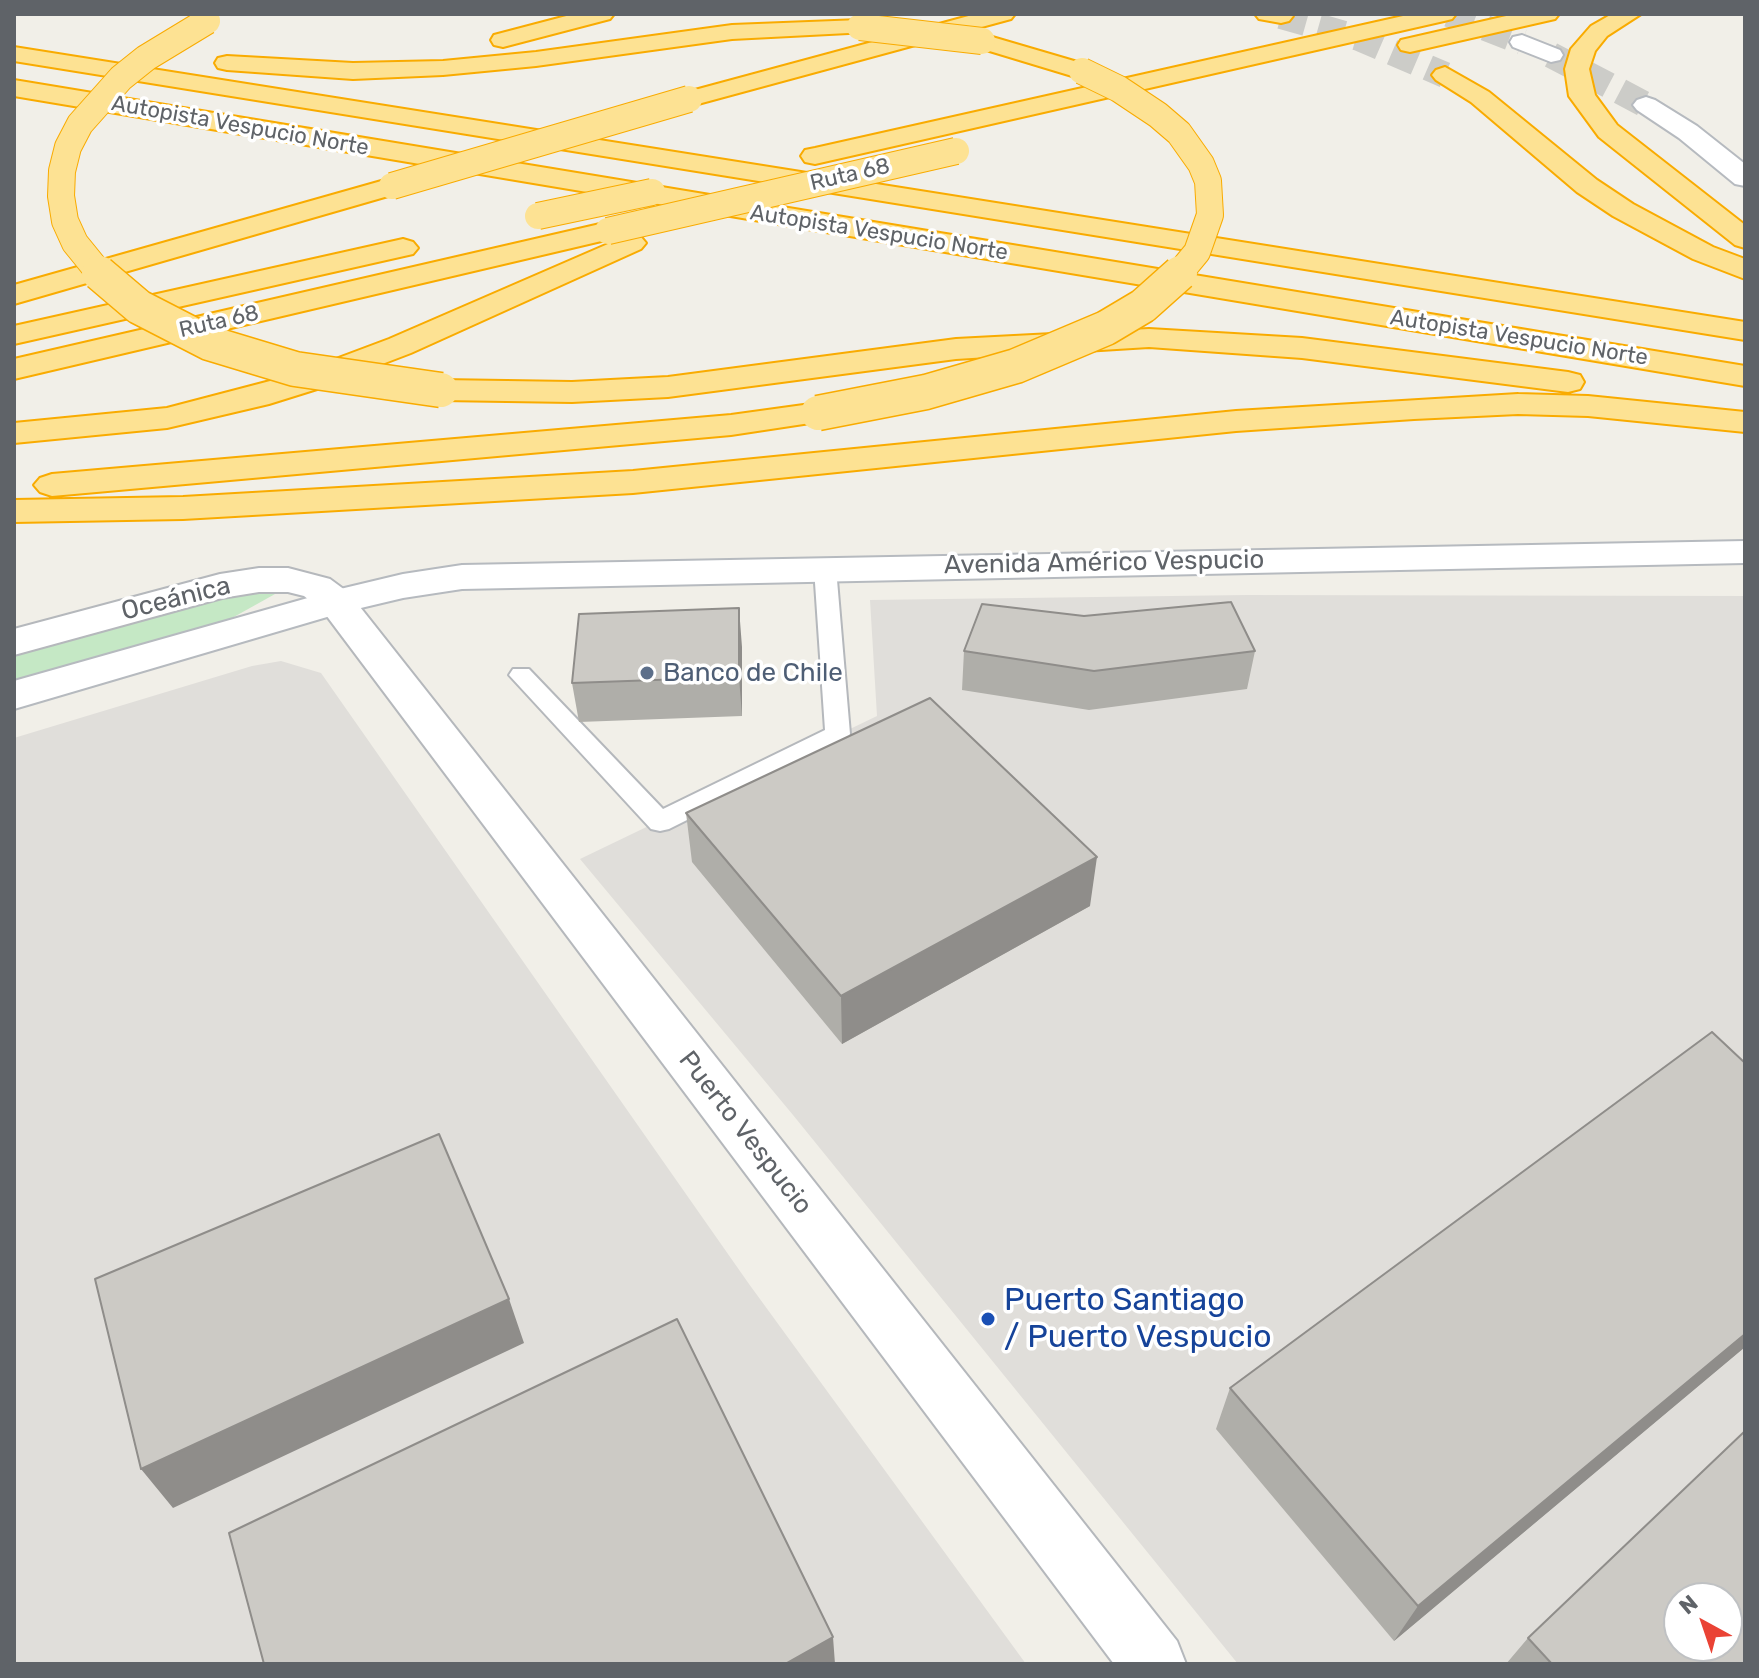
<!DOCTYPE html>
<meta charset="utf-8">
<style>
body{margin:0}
#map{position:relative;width:1759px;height:1678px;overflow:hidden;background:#f1efe8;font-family:Rubik,sans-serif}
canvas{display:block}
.frame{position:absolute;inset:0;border:16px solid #5f6368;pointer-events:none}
.north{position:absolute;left:1663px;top:1582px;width:80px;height:80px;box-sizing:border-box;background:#fff;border:2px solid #bfc1c3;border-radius:50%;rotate:320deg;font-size:22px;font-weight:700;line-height:32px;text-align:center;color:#5f6368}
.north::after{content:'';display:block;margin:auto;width:28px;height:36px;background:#ea4335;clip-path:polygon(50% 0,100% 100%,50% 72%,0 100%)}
</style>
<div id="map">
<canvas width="1759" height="1678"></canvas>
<div class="frame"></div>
<div class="north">N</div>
</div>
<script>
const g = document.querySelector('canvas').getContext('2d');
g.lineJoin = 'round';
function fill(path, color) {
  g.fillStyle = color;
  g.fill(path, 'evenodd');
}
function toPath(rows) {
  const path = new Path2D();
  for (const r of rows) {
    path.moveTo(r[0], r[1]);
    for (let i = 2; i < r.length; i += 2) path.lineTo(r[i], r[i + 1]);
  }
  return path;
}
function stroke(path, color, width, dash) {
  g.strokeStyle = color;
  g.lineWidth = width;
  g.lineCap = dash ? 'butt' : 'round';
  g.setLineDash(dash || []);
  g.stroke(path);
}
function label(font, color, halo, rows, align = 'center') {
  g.font = font + ' Rubik,sans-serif';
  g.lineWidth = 7;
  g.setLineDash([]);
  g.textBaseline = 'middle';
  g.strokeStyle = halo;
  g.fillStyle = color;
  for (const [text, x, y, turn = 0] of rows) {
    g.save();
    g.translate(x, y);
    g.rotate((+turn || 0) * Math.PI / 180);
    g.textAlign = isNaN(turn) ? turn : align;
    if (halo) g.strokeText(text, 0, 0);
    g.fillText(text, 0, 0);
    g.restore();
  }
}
const industrial = toPath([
 [1247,595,1745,596,1745,1664,1238,1664,793,1115,580,859,877,716,870,600],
 [1679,1598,1727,1598,1727,1646,1679,1646],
 [281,661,321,673,749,1284,1026,1664,14,1664,14,738,252,666]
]);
const green = toPath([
 [293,584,232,618,14,682,14,632]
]);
const secondaryTunnel = toPath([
 [1449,14,1522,42],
 [1551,55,1646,105]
]);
const highwayTunnel = toPath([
 [1281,16,1359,38,1445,75]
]);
const lane = toPath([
 [825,561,833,563,836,568,850,734,847,740,669,829,660,831,651,829,509,675,513,669,529,669,663,809,825,730,814,568,817,563,825,561]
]);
const street = toPath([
 [259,568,288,568,330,579,349,593,1177,1641,1186,1664,1114,1664,323,611,304,596,288,592,259,592,222,598,14,655,14,629,220,574,259,568]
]);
const secondary = toPath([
 [1522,35,1560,50,1563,55,1560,60,1551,62,1513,47,1510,42,1513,37,1522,35],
 [1646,97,1655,100,1697,126,1745,164,1745,186,1735,184,1679,138,1637,110,1633,105,1637,100,1646,97],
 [1745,541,1745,563,462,589,403,598,344,612,14,709,14,681,336,590,403,574,462,565,1745,541]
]);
const highway = toPath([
 [574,14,614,14,610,19,503,47,494,45,491,40,494,35,574,14],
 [976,14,1015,14,1011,19,698,104,680,104,676,99,680,94,976,14],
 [1255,14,1291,14,1293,16,1289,21,1281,23,1259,19,1255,14],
 [1412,14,1456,14,1452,19,1444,21,815,164,805,162,801,156,805,150,815,148,1412,14],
 [1515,14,1559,14,1555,19,1410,52,1401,50,1398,45,1401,40,1515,14],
 [1612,14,1641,14,1607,36,1595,51,1589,69,1595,95,1617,125,1745,225,1745,248,1735,245,1599,137,1569,96,1565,69,1571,49,1591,26,1612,14],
 [860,20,868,22,872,27,868,32,732,39,536,66,443,75,353,79,227,70,218,68,215,63,218,58,227,56,353,63,443,61,536,52,732,25,860,20],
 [982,34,1091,66,1095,71,1091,76,1082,79,973,46,970,41,973,36,982,34],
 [14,47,1745,322,1745,340,14,61,14,47],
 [1445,67,1489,92,1597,180,1633,204,1713,247,1745,259,1745,279,1693,259,1613,216,1577,192,1471,102,1436,80,1432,75,1436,70,1445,67],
 [14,80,1745,366,1745,386,14,96,14,80],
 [392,178,402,180,406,186,402,192,14,304,14,285,392,178],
 [600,224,610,227,615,233,610,239,14,379,14,359,600,224],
 [631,234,641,237,646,243,641,249,411,353,317,389,269,404,167,428,14,443,14,423,167,408,293,375,389,339,631,234],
 [403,239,413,242,418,248,413,254,14,344,14,326,403,239],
 [1149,329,1302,338,1568,372,1580,375,1584,382,1580,389,1568,392,1302,358,1149,347,956,359,668,397,572,402,441,400,429,397,425,390,429,383,441,380,572,382,668,377,956,339,1149,329],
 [1518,394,1588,396,1745,412,1745,432,1588,416,1518,414,1414,419,1236,431,633,493,183,519,14,522,14,500,183,497,633,471,1236,411,1518,394],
 [818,403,830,406,835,413,830,420,731,435,52,496,40,492,34,485,40,478,52,474,731,415,818,403]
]);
const highwayBridgeFar1 = toPath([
 [860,27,982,41],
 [1082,71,1119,89,1158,115,1179,133,1201,164,1208,181,1210,215,1197,252,1178,275],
 [392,186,689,99],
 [538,216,652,192],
 [608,231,956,151],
 [101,275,75,243,65,221,61,196,62,171,68,147,80,124,121,78,146,58,207,21]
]);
const highwayBridge = toPath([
 [99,273,139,307,209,343,295,369,441,390],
 [818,413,926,392,1016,366,1106,328,1143,306,1180,273]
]);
const wall = toPath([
 [742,647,742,716,579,722,572,683],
 [964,651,1255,651,1247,689,1089,710,962,690],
 [686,813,1090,906,842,1044,692,862],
 [1745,1063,1745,1347,1394,1641,1216,1429,1230,1388],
 [1528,1638,1745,1664,1506,1664]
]);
const shadedWall = toPath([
 [739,608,742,647,742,716,739,677],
 [1097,857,1090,906,842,1044,841,996],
 [509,1299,524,1343,173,1508,141,1469],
 [1745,1334,1745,1347,1394,1641,1418,1606],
 [833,1637,835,1664,785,1664]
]);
const building = toPath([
 [1231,602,1255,651,1094,671,964,651,982,604,1084,616,1231,602],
 [739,608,739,677,572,683,579,614,739,608],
 [930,698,1097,857,841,996,686,813,930,698],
 [1712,1032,1745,1063,1745,1334,1418,1606,1230,1388,1712,1032],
 [439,1134,509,1299,141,1469,95,1279,439,1134],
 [677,1319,833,1637,785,1664,264,1664,229,1533,677,1319],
 [1745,1431,1745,1664,1552,1664,1528,1638,1745,1431],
 [1679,1598,1727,1598,1727,1646,1679,1646,1679,1598]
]);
const markers = [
 [647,673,8,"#5c6f8a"],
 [988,1319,8,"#1a4fb4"]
];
const farStreetnames = [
 ["Autopista Vespucio Norte",240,126,10],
 ["Ruta 68",850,175,-13],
 ["Autopista Vespucio Norte",879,233,9],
 ["Ruta 68",219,322,-13],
 ["Autopista Vespucio Norte",1519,338,9]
];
const streetNames = [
 ["Avenida Américo Vespucio",1104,563,-1],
 ["Oceánica",176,599,-14],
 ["Puerto Vespucio",745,1133,52]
];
const serviceNames = [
 ["Banco de Chile",663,673]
];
const nearTransitnames = [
 ["Puerto Santiago",1004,1301],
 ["/ Puerto Vespucio",1004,1338]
];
fill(industrial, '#e0deda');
fill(green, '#c5e8c5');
stroke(secondaryTunnel, '#ccccc8', 26, [26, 13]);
stroke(highwayTunnel, '#ccccc8', 26, [26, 13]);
stroke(lane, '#b5b8bc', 4);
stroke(street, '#b5b8bc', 4);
stroke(secondary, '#b6babf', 4);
stroke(highway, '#f9ab00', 4);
fill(lane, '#fff');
fill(street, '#fff');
fill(secondary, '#fff');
fill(highway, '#fde293');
stroke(highwayBridgeFar1, '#f9ab00', 28, []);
stroke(highwayBridge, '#f9ab00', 37, []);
stroke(highwayBridgeFar1, '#fde293', 26);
stroke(highwayBridge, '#fde293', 34);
fill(wall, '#afaea9');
fill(shadedWall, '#8f8d8a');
fill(building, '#cccac5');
stroke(building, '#8f8d8a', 2);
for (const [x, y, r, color] of markers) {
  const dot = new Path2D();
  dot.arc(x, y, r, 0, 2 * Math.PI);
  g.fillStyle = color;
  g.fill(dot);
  stroke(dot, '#fff', 3);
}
label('22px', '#5f6368', '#fff', farStreetnames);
label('26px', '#5f6368', '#fff', streetNames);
label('26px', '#4e5e75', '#fff', serviceNames, 'left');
label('32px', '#164399', '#fff', nearTransitnames, 'left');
</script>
